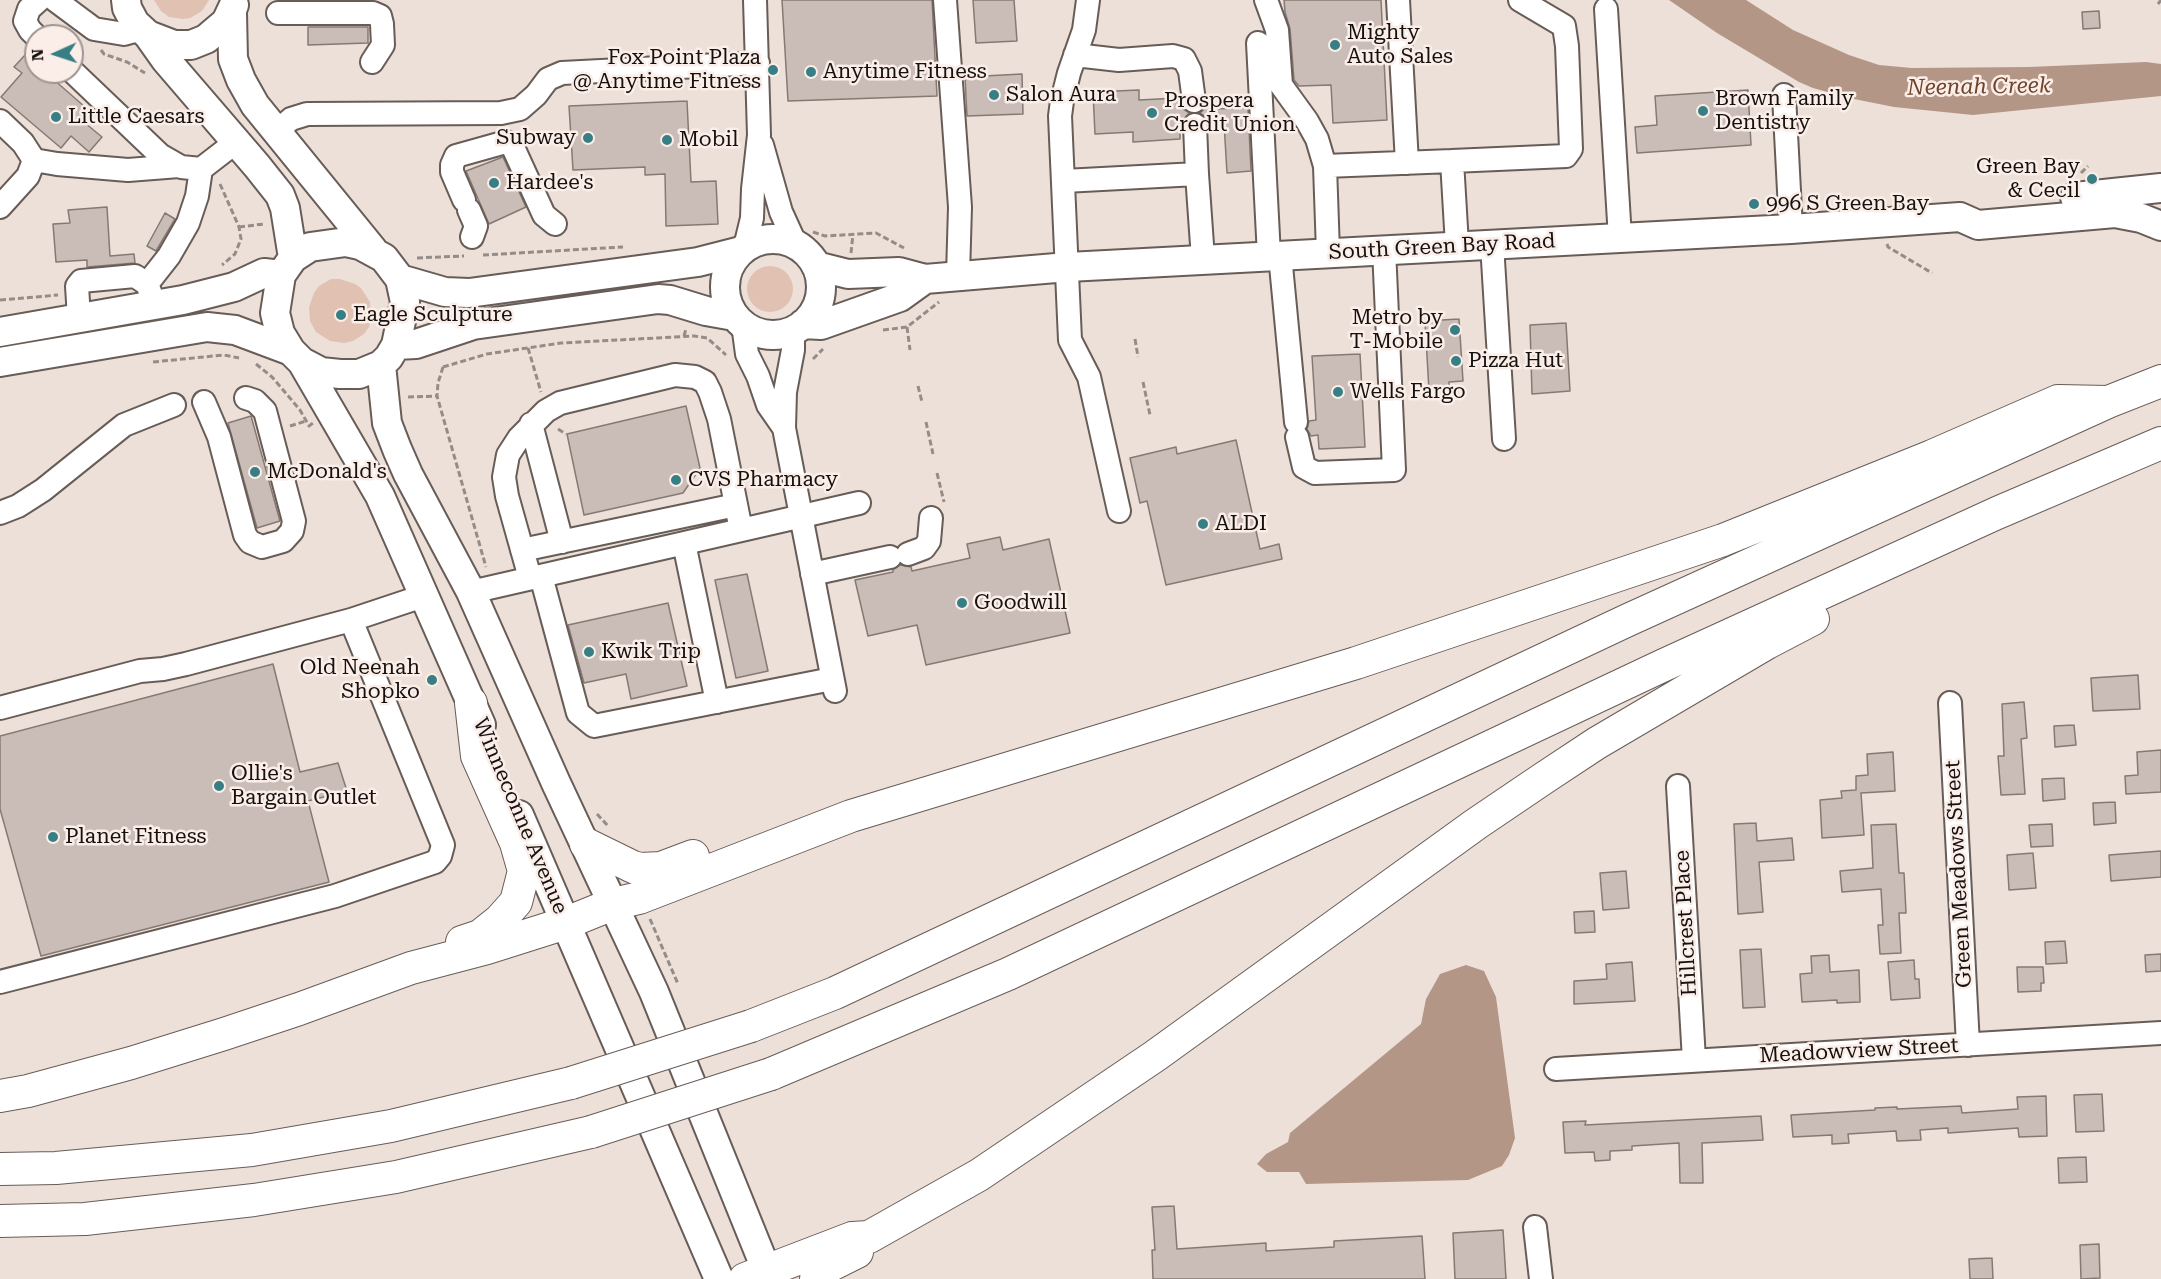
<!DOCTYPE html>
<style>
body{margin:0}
#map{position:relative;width:2161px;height:1279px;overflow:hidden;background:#ede0d9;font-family:"Roboto Serif",serif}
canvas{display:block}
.north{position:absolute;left:24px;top:24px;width:60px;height:60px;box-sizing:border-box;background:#fbede7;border:2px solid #9f9591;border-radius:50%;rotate:267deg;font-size:16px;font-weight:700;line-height:24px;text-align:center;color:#15110f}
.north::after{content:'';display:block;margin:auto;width:21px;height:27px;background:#377f85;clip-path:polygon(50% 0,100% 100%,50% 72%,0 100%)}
</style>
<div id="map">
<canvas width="2161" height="1279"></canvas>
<div class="north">N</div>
</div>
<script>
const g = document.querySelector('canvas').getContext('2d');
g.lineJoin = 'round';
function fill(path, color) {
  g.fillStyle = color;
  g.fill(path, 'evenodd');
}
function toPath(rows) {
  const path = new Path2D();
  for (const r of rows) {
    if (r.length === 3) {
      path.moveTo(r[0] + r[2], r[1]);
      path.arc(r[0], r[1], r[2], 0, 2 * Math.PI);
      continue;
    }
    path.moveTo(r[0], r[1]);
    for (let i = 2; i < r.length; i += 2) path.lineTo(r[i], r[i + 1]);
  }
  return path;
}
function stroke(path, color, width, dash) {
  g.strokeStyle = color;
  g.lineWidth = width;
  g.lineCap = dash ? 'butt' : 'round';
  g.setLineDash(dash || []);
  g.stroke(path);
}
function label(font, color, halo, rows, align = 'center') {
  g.font = font + ' "Roboto Serif",serif';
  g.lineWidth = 5;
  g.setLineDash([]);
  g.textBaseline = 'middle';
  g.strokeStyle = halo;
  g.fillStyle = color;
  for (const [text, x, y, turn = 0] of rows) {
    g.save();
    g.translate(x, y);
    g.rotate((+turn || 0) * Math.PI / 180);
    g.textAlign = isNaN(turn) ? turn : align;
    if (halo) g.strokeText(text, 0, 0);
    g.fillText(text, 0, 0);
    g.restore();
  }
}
const green = toPath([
 [154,0,209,0,202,11,190,18,183,19,169,17,161,11],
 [770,289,23],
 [331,279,340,279,355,284,361,288,370,302,371,320,369,327,364,334,353,341,344,343,330,341,316,332,310,321,309,307,314,293,319,286]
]);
const water = toPath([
 [1669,0,1746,0,1793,30,1849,55,1879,65,1912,68,2029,67,2146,62,2161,64,2161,96,1973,115,1894,107,1849,98,1813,88,1799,82,1717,33],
 [1466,965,1484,971,1496,997,1515,1138,1509,1155,1502,1166,1468,1180,1306,1184,1299,1172,1267,1172,1257,1164,1266,1154,1288,1142,1290,1133,1421,1024,1426,999,1440,974]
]);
const building = toPath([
 [782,0,932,0,937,96,788,101,782,0],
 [973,0,1014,0,1017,41,976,43,973,0],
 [1284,0,1381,0,1387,120,1333,123,1331,85,1299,86,1294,80,1290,29,1285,12,1284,0],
 [2099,11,2100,28,2083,29,2082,12,2099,11],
 [308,27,368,27,368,43,308,45,308,27],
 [25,55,36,64,36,72,45,72,93,114,85,123,102,137,89,152,71,136,61,148,1,97,22,73,14,67,25,55],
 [1022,74,1023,114,967,116,965,77,1022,74],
 [1139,90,1139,100,1178,98,1178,102,1180,101,1183,109,1189,113,1180,125,1180,139,1133,142,1133,132,1095,134,1093,92,1139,90],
 [1748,90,1751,145,1637,153,1635,127,1657,125,1655,96,1748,90],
 [1207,100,1210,100,1210,109,1248,108,1251,171,1227,173,1224,123,1208,124,1206,117,1200,113,1206,107,1207,100],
 [687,101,691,182,716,181,718,224,666,226,665,174,645,175,645,167,573,170,569,106,687,101],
 [503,157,526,207,489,224,466,171,503,157],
 [107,207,110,256,134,254,135,263,87,267,87,260,56,262,53,224,70,223,68,210,107,207],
 [165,213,175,219,156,251,147,246,165,213],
 [1459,319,1463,381,1449,382,1449,390,1429,391,1425,321,1459,319],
 [1566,323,1570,391,1532,394,1530,325,1566,323],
 [1360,354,1365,447,1319,449,1318,435,1311,436,1307,429,1309,421,1316,420,1312,356,1360,354],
 [686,406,700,468,683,493,584,515,567,434,686,406],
 [251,416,280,521,257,528,228,423,251,416],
 [1236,440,1260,549,1279,544,1282,559,1166,585,1147,501,1140,503,1130,458,1176,447,1177,454,1236,440],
 [1000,537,1003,550,1049,539,1070,633,926,665,917,625,868,636,855,580,893,572,893,570,900,565,911,567,912,571,970,558,967,544,1000,537],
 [747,574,768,671,736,678,715,580,747,574],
 [668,603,687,686,631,699,626,674,584,683,568,625,668,603],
 [273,664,300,772,338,763,347,791,308,801,329,882,41,956,0,809,0,736,273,664],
 [2138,675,2140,709,2093,711,2091,678,2138,675],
 [2024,702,2027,738,2021,739,2025,794,2001,795,1998,756,2004,756,2002,704,2024,702],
 [2074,725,2076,745,2055,747,2054,726,2074,725],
 [2161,750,2161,792,2126,794,2125,776,2138,775,2137,752,2161,750],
 [1893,752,1895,791,1861,793,1864,835,1822,838,1820,800,1842,798,1841,791,1856,790,1856,776,1868,775,1867,754,1893,752],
 [2064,778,2065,799,2043,801,2042,779,2064,778],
 [2115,802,2116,823,2094,825,2093,803,2115,802],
 [1756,823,1757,841,1792,838,1794,860,1759,862,1763,912,1738,914,1734,824,1756,823],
 [1896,824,1899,873,1904,873,1906,913,1899,913,1901,953,1880,954,1878,925,1883,925,1881,889,1842,892,1840,871,1873,868,1871,825,1896,824],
 [2052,824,2053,846,2031,847,2029,825,2052,824],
 [2161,851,2161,877,2111,881,2109,855,2161,851],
 [2033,853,2036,888,2009,890,2007,855,2033,853],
 [1626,871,1629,908,1603,910,1600,873,1626,871],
 [1594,911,1595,932,1575,933,1574,912,1594,911],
 [2065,941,2067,963,2046,964,2045,942,2065,941],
 [1761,949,1765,1007,1743,1008,1740,950,1761,949],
 [2161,954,2161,971,2146,972,2145,955,2161,954],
 [1829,955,1830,972,1859,970,1860,1002,1837,1003,1837,1000,1802,1002,1800,974,1812,973,1811,956,1829,955],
 [1914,960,1915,979,1919,979,1920,998,1891,1000,1888,962,1914,960],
 [1632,962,1635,1001,1574,1004,1574,981,1607,979,1606,964,1632,962],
 [2017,967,2043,967,2044,983,2041,983,2041,991,2018,992,2017,967],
 [2102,1094,2104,1131,2076,1132,2074,1095,2102,1094],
 [2046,1096,2047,1136,2019,1137,2018,1128,1948,1133,1948,1128,1920,1130,1921,1140,1897,1141,1896,1131,1848,1134,1849,1143,1832,1144,1832,1135,1793,1137,1791,1115,1875,1110,1875,1108,1897,1107,1897,1109,1961,1106,1962,1113,2018,1109,2017,1097,2046,1096],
 [1761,1116,1763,1140,1702,1143,1703,1183,1680,1183,1679,1143,1632,1146,1632,1150,1610,1151,1610,1160,1595,1161,1594,1152,1565,1153,1563,1122,1586,1121,1585,1125,1761,1116],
 [2086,1157,2087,1182,2059,1183,2058,1158,2086,1157],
 [1174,1206,1177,1249,1266,1243,1266,1251,1334,1247,1334,1241,1422,1236,1425,1279,1153,1279,1152,1250,1155,1250,1152,1207,1174,1206],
 [1503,1230,1506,1279,1455,1279,1453,1233,1503,1230],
 [2099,1244,2100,1278,2081,1279,2080,1245,2099,1244],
 [1992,1258,1993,1279,1970,1279,1969,1259,1992,1258]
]);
const path = toPath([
 [2158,4,2161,0],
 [101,50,104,54,127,62,145,73],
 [2081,173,2088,166],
 [220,184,239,227,241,239,235,254,222,265],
 [239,227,264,224],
 [813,232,825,236,876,233,904,248],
 [1887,244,1888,247,1932,273],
 [851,253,853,234],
 [483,255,623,247],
 [417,258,464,256],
 [0,300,58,295],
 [907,327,910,350],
 [883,330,907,327,939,302],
 [684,336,686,329],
 [1135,339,1138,357],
 [528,348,541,392],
 [813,359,823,349],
 [153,362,224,355,239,358],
 [256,364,272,377,284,391,300,410,309,426,313,423],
 [443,367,487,354,561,343,694,336,707,338,726,355],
 [443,367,438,383,437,396,486,567],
 [1143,382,1150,415],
 [918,386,922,402],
 [408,397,437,396],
 [926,422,933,454],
 [290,426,306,421],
 [558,429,566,434],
 [937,473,944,502],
 [597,814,609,827],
 [650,919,678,984]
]);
const minor = toPath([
 [55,0,94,29,124,34,142,29],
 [945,0,960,207,958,275],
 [1088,0,1084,30,1069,73,1062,101,1060,116,1070,340,1089,377,1119,511],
 [1266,0,1277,30,1281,85,1307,121,1317,139,1325,166],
 [1398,0,1407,163],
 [1606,9,1620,238],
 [278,13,373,13,380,16,382,24,383,45,372,62],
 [36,36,30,30,25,21,29,9,39,0],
 [1258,43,1269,256],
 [1075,55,1119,60,1173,56,1184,59,1190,71,1194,101],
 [72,71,160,155,181,167,201,169],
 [1784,95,1791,229],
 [0,121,23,143,34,160,28,176,0,207],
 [1195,125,1197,174],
 [277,131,291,119,307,114,501,113,520,109,536,95,548,79,562,73,758,63],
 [762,145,781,212,796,245],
 [34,160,57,164,128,170,179,166],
 [1452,161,1566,156,1571,149,1567,46,1564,26,1520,0],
 [1064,181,1197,174,1203,259],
 [464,200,452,172,452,165,456,156,506,142,512,145,544,215,555,224],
 [469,210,476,226,472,237],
 [1492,244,1504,439],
 [745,247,752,218,753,189,759,135,755,0],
 [1328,252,1325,166,1452,161,1457,245],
 [1280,255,1296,422],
 [147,284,169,256,188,223,197,196,201,169,236,142],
 [79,318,77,286,81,281,135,276,147,284,152,297],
 [743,324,747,354,758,376,768,405,784,428],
 [793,330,793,350,785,392,784,428,835,691],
 [204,402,219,437,245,535,250,542,262,547,283,541,292,531,294,521,265,411,255,401,246,398],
 [531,424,562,542],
 [1297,437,1304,467,1315,473,1394,470,1384,249],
 [0,513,18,506,43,490,124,425,174,405],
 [684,543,717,702],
 [522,550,736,505],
 [908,554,924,548,929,541,931,518],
 [812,574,890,557],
 [541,576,578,713,594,726,832,679],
 [530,578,507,496,504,477,508,455,519,438,546,411,560,403,675,375,695,377,705,382,710,392,719,419,741,530],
 [471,592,859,503],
 [1950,703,1968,1045],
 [0,708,140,671,163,669,186,664,351,620,423,596],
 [1678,786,1694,1060],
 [0,982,335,896,435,862,440,856,443,845,351,620],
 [1556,1069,2161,1033],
 [1535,1227,1541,1279]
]);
const major = toPath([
 [126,0,127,8,135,23,148,35,174,45,191,45,206,39,226,22,234,5],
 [232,13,233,59,241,80,255,105,373,250],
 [148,35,165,59,257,166,280,195,285,208,293,258],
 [2075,197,2161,188],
 [773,287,48],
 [346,242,360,245,384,258,400,279,405,302,396,345,389,357,381,365,359,374,340,374,321,372,302,362,291,351,280,333,275,313,281,275,293,258,310,247,346,242],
 [816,266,848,274,899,272,925,279,1068,267,1791,229,1960,217,1978,225,2115,213,2141,218,2161,226],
 [400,279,445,292,469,293,698,262,741,251],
 [803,324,821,325,900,297,925,279],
 [0,332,183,300,234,287,264,273,281,275],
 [396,345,416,344,473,325,658,299,670,300,706,311,734,316],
 [0,362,207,327,235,330,291,351],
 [302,362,380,496,481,725],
 [381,365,387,423,397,449,408,474,471,592,556,783,654,992,770,1279],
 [519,815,719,1279]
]);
const highway = toPath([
 [586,844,633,867,640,869,661,868,693,856],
 [462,942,480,936,500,920,516,902,524,871,516,843,477,756,471,703],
 [751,1026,835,993,1628,620,2108,402,2161,381],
 [771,1074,1008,974,1664,665,1997,513,2161,443],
 [0,1096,28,1091,131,1063,224,1034,299,1009,411,968,487,948,566,923,613,904,639,898,851,816,1356,663,1723,540,1932,456,2058,401,2108,402],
 [0,1169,56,1168,252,1150,391,1126,571,1083],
 [0,1221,85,1219,254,1200,396,1177,591,1132],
 [745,1279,852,1238,869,1237,979,1175,1155,1056,1476,824,1544,778,1597,743,1767,643,1813,619],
 [816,1279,827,1267,857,1252]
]);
const highwayBridge = toPath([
 [571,1083,751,1026],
 [591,1132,771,1074]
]);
const markers = [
 [1335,45,6,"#377f85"],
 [773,70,6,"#377f85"],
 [811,72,6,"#377f85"],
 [994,95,6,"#377f85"],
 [1703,111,6,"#377f85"],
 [1152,113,6,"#377f85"],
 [56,117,6,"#377f85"],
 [588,138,6,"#377f85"],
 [667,140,6,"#377f85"],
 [2092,179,6,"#377f85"],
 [494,183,6,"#377f85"],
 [1754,204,6,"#377f85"],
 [341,315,6,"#377f85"],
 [1455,330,6,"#377f85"],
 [1456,361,6,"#377f85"],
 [1338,392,6,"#377f85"],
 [255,472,6,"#377f85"],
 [676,480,6,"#377f85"],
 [1203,524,6,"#377f85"],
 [962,603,6,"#377f85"],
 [589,652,6,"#377f85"],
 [432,680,6,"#377f85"],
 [219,786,6,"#377f85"],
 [53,837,6,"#377f85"]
];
const poiNames = [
 ["Mighty",1347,33],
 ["Auto Sales",1347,57],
 ["Fox Point Plaza",761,58,"right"],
 ["@ Anytime Fitness",761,82,"right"],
 ["Anytime Fitness",823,72],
 ["Salon Aura",1006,95],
 ["Brown Family",1715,99],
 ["Dentistry",1715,123],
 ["Prospera",1164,101],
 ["Credit Union",1164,125],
 ["Little Caesars",68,117],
 ["Subway",576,138,"right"],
 ["Mobil",679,140],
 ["Green Bay",2080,167,"right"],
 ["& Cecil",2080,191,"right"],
 ["Hardee's",506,183],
 ["996 S Green Bay",1766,204],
 ["Eagle Sculpture",353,315],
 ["Metro by",1443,318,"right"],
 ["T-Mobile",1443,342,"right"],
 ["Pizza Hut",1468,361],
 ["Wells Fargo",1350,392],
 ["McDonald's",267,472],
 ["CVS Pharmacy",688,480],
 ["ALDI",1215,524],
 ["Goodwill",974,603],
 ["Kwik Trip",601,652],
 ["Old Neenah",420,668,"right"],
 ["Shopko",420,692,"right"],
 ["Ollie's",231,774],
 ["Bargain Outlet",231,798],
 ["Planet Fitness",65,837]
];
const streetNames = [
 ["South Green Bay Road",1442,247,-3],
 ["Winneconne Avenue",520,816,67],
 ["Green Meadows Street",1959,874,-93],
 ["Hillcrest Place",1686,923,-93],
 ["Meadowview Street",1859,1051,-3]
];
const waterNames = [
 ["Neenah Creek",1979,87,-1]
];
fill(green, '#e0c1b2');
fill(water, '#b49687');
fill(building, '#cabdb7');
stroke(building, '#857973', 1.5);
stroke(minor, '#685c57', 26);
stroke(major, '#685c57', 32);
stroke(highway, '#685c57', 34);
stroke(path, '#968c87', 3, [6, 3]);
stroke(minor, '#fff', 22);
stroke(major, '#fff', 28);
stroke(highway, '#fff', 32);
stroke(highwayBridge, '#685c57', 34, []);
stroke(highwayBridge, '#fff', 32);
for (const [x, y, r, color] of markers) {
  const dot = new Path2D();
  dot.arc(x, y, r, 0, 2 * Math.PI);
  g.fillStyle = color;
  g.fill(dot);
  stroke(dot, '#fbede7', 2);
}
label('21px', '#15110f', '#fbede7', poiNames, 'left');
label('21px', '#15110f', '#fbede7', streetNames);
label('italic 22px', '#70432c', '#fbede7', waterNames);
</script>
